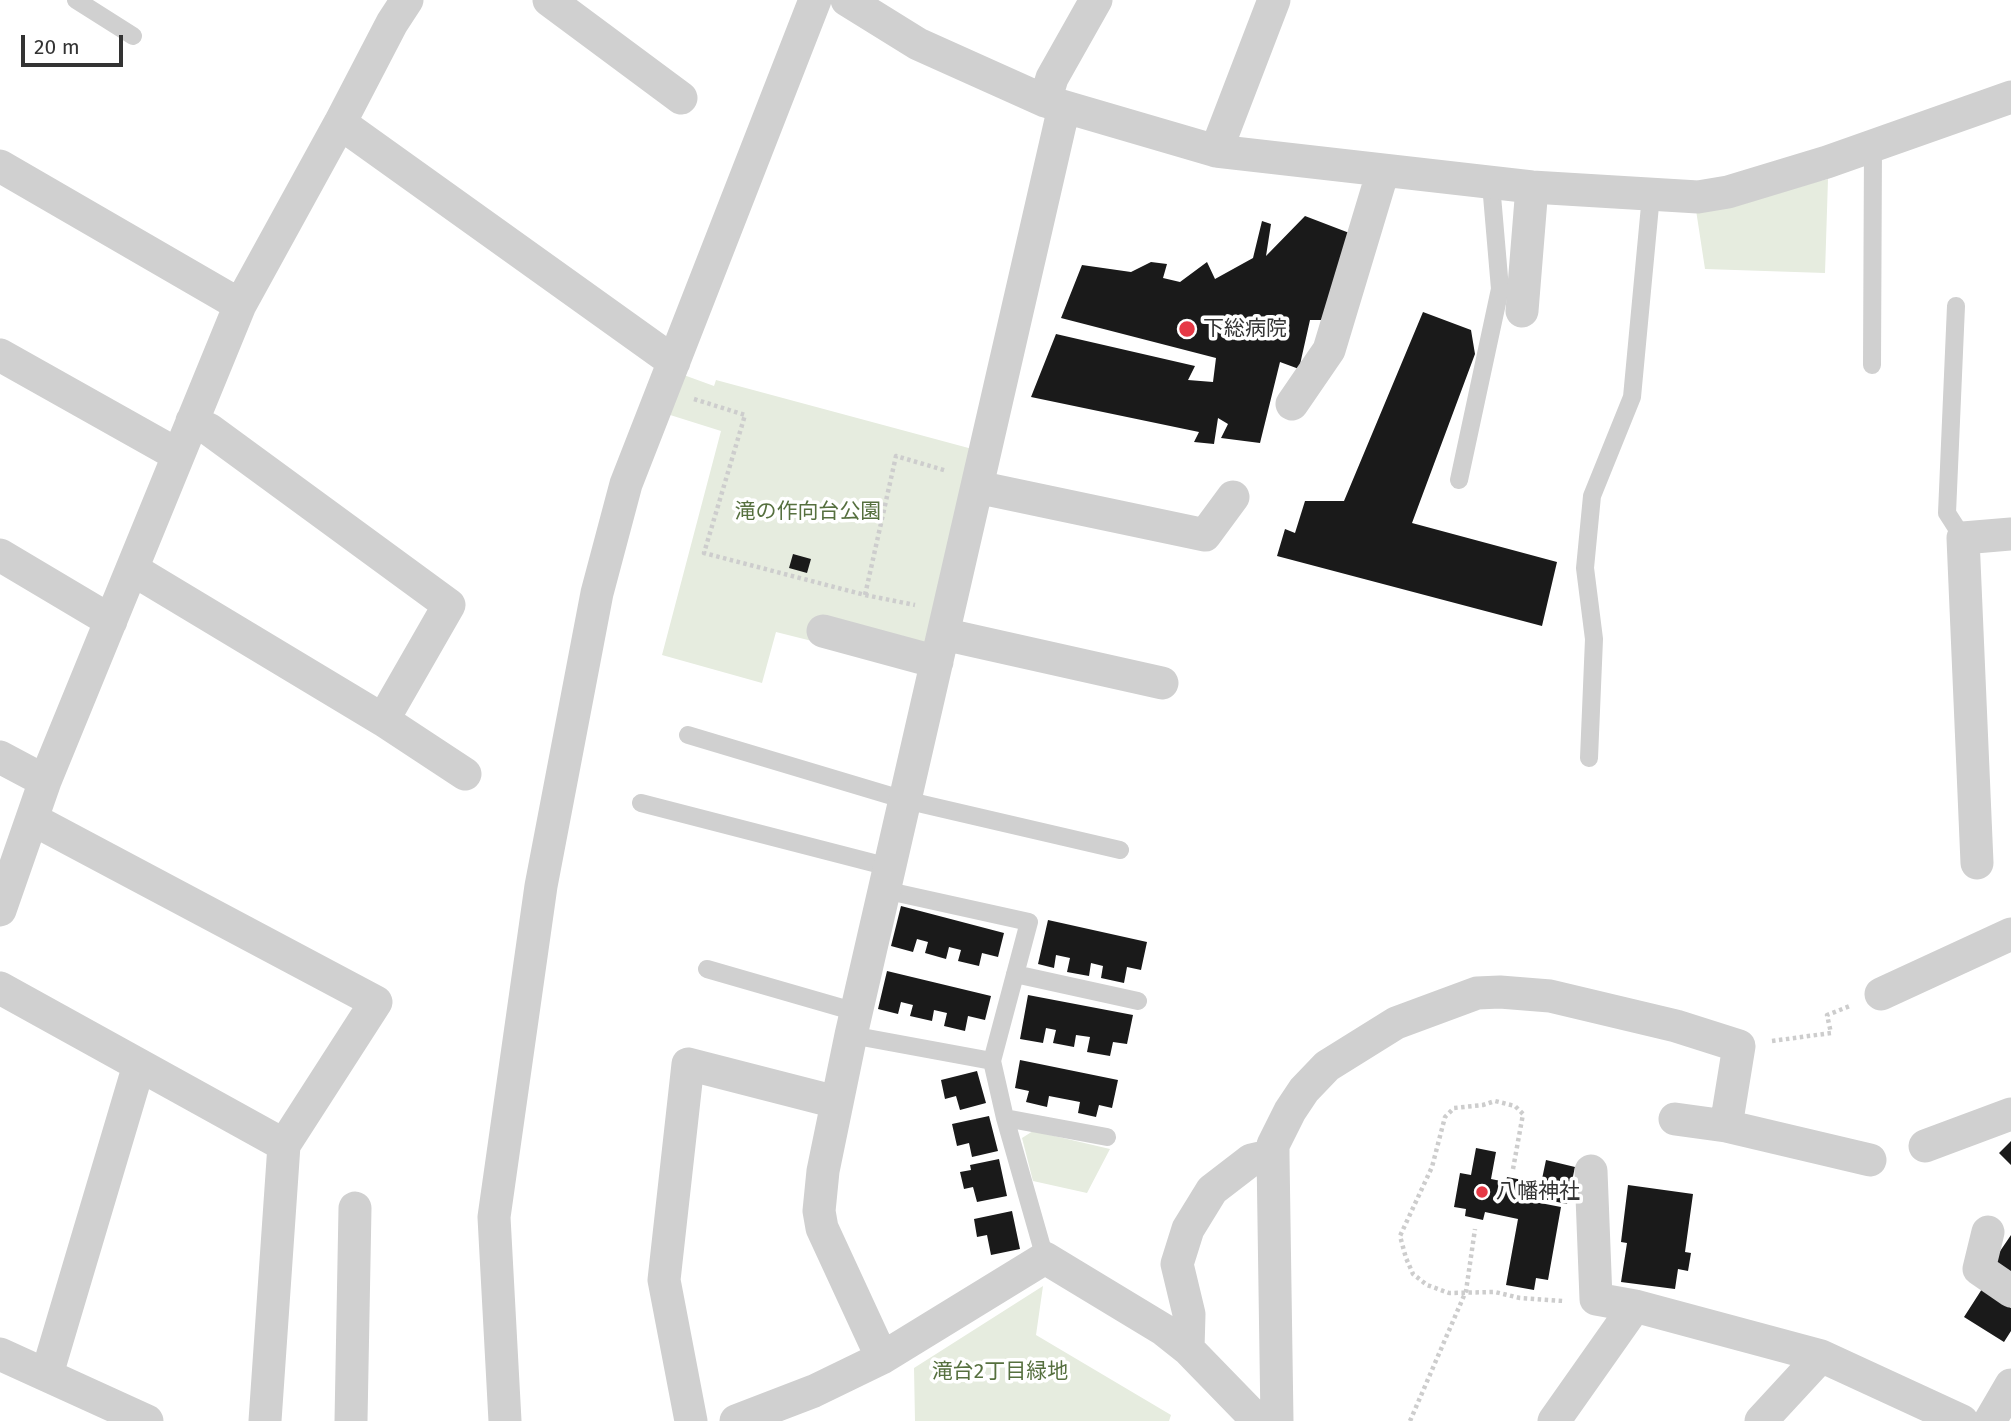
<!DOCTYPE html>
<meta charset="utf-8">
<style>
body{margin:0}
#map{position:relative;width:2011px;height:1421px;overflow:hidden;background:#fff;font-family:"Fira Sans",sans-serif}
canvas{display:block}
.scale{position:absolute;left:21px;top:35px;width:102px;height:32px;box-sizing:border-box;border:4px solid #333;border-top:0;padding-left:9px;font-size:21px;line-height:24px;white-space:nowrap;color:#333;-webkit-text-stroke:5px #fff;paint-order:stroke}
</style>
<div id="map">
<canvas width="2011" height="1421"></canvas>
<div class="scale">20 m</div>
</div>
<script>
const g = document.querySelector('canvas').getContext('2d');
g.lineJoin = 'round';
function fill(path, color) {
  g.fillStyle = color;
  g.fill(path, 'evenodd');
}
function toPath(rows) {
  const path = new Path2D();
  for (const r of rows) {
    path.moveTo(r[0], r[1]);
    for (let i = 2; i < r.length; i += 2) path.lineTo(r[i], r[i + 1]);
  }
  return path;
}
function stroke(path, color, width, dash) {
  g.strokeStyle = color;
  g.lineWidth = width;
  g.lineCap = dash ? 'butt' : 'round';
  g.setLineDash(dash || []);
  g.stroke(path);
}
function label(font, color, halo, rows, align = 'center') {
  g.font = font + ' "Fira Sans","Noto Sans JP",sans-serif';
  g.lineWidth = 7;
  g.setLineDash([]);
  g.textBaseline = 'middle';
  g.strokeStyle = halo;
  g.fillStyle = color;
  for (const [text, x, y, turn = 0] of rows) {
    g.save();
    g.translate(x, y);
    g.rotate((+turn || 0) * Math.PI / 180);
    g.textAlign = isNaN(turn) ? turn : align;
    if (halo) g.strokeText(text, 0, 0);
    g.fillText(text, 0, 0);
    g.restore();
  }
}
const green = toPath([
 [1828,179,1825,273,1705,269,1696,210],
 [681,374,714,386,716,380,976,450,933,638,921,646,812,641,776,632,762,683,662,655,721,431,667,414],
 [1033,1131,1110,1149,1087,1193,1033,1181,1022,1138],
 [1043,1286,1036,1335,1171,1415,1169,1421,915,1421,914,1368]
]);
const building = toPath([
 [1305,216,1352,234,1322,320,1310,320,1299,369,1280,362,1260,443,1221,438,1228,424,1218,418,1214,444,1194,442,1199,432,1031,397,1056,334,1195,366,1188,380,1213,382,1216,358,1061,318,1082,265,1131,272,1151,262,1167,264,1163,278,1180,282,1207,262,1215,279,1253,258,1262,221,1271,224,1266,256],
 [1423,312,1471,330,1475,354,1412,523,1557,562,1542,626,1277,556,1285,529,1295,533,1305,501,1344,501],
 [793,554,811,559,807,573,789,568],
 [901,906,1004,933,998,957,982,953,979,966,958,961,961,950,949,947,946,959,925,953,928,942,917,939,913,952,891,946],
 [1048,920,1147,942,1141,970,1127,967,1124,983,1101,978,1103,966,1091,963,1089,976,1067,972,1070,958,1056,955,1054,968,1038,964],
 [887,971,991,996,985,1020,968,1016,965,1031,944,1026,947,1013,934,1010,932,1021,910,1016,913,1005,901,1002,898,1014,878,1009],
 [1028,995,1133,1015,1127,1044,1113,1042,1110,1056,1087,1052,1090,1037,1076,1035,1074,1047,1053,1043,1056,1030,1046,1028,1043,1043,1020,1039],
 [1020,1060,1118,1080,1112,1108,1099,1105,1096,1117,1078,1113,1080,1102,1049,1096,1047,1107,1026,1102,1029,1091,1015,1088],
 [977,1071,986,1103,960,1110,956,1096,945,1099,941,1080],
 [989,1116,998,1151,972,1157,969,1143,957,1146,952,1124],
 [2011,1141,2011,1165,1999,1153],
 [1476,1148,1496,1152,1491,1179,1506,1182,1507,1177,1533,1182,1530,1201,1561,1207,1548,1280,1536,1278,1534,1290,1506,1285,1518,1219,1485,1212,1483,1220,1465,1216,1466,1209,1454,1207,1460,1173,1471,1175],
 [999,1159,1007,1196,977,1202,973,1187,964,1189,960,1172,971,1170,970,1165],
 [1546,1160,1575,1167,1567,1204,1538,1198],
 [1628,1185,1693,1194,1685,1252,1691,1253,1688,1271,1678,1269,1675,1289,1621,1282,1627,1243,1621,1242],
 [1012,1211,1020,1249,991,1255,987,1235,977,1237,974,1219],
 [2011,1235,2011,1276,1992,1263],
 [1982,1289,2011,1308,2011,1331,2004,1342,1964,1317]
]);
const path = toPath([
 [694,399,745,415,704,553,865,595,915,605],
 [865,595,896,456,947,471],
 [1772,1041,1831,1033,1827,1015,1850,1006],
 [1513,1169,1523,1114,1515,1106,1495,1101,1483,1105,1454,1108,1445,1117,1432,1167,1400,1236,1406,1258,1413,1274,1427,1285,1449,1293,1495,1292,1520,1298,1564,1301],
 [1410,1421,1466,1291,1475,1229]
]);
const service = toPath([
 [76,0,133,36],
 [1956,306,1947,513,1963,538],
 [1872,365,1873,146],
 [1459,480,1500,289,1491,184],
 [688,735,905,800,1120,850],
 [1589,758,1594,639,1585,568,1592,496,1632,397,1651,195],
 [641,803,889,867],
 [884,890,1029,922,992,1061,1005,1118,1045,1258],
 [707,969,856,1012],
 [1015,974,1138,1001],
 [851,1035,992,1061],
 [1005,1118,1107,1137]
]);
const minor = toPath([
 [549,0,681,98],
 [847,0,918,44,1045,101,1216,151,1532,187,1698,197,1728,192,1827,162,2011,97],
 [1045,101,1052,78,1096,0],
 [340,123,674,362],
 [1216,151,1274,0],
 [0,166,240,305],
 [1522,311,1532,187],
 [0,355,178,455],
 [1292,404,1329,350,1383,171],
 [977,487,1205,535,1233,497],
 [0,555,111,621],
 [132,569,383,720,449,605,210,430,192,421],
 [823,631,937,662],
 [943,634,1162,683],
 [383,720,465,774],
 [0,757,45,781],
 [32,819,376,1002,284,1145,265,1421],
 [1977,863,1963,538,2011,534],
 [0,910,45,781,240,305,340,123,392,23,407,0],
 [0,988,284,1145],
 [1881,994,2011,934],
 [1675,1119,1726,1126,1870,1160],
 [1925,1146,2011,1114],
 [1273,1155,1277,1421],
 [1591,1171,1596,1299,1635,1306,1821,1356,1962,1421],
 [1988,1232,1979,1269,2011,1291],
 [1188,1349,1189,1314,1177,1264,1188,1229,1212,1190,1251,1160,1273,1155,1273,1145,1290,1111,1304,1090,1327,1066,1396,1023,1477,993,1500,992,1550,996,1676,1026,1739,1046,1726,1126],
 [0,1354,147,1421],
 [882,1358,822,1228,819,1211,823,1171,851,1035,1064,107],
 [47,1374,139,1065],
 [351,1421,355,1208],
 [505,1421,494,1217,541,886,597,593,626,484,815,0],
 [691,1421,664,1280,688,1064,836,1102],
 [736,1421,814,1391,882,1358,1045,1258,1164,1330,1188,1349,1258,1421],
 [1554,1421,1635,1306],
 [1761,1421,1821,1356],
 [1990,1421,2011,1385]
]);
const markers = [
 [1187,329,9,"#e63946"],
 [1482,1192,7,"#e63946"]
];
const poiNames = [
 ["下総病院",1203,329],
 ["八幡神社",1496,1192]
];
const parkNames = [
 ["滝の作向台公園",808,512],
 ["滝台2丁目緑地",1000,1372]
];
fill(green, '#e6ecdf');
fill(building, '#1a1a1a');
stroke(path, '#cdcdcd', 4.5, [3.5, 3.5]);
stroke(service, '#d0d0d0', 18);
stroke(minor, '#d0d0d0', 33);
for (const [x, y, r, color] of markers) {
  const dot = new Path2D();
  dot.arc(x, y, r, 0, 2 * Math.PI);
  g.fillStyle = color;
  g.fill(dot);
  stroke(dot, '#fff', 2.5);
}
label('21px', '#333', '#fff', poiNames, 'left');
label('21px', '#56703f', '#fff', parkNames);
</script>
